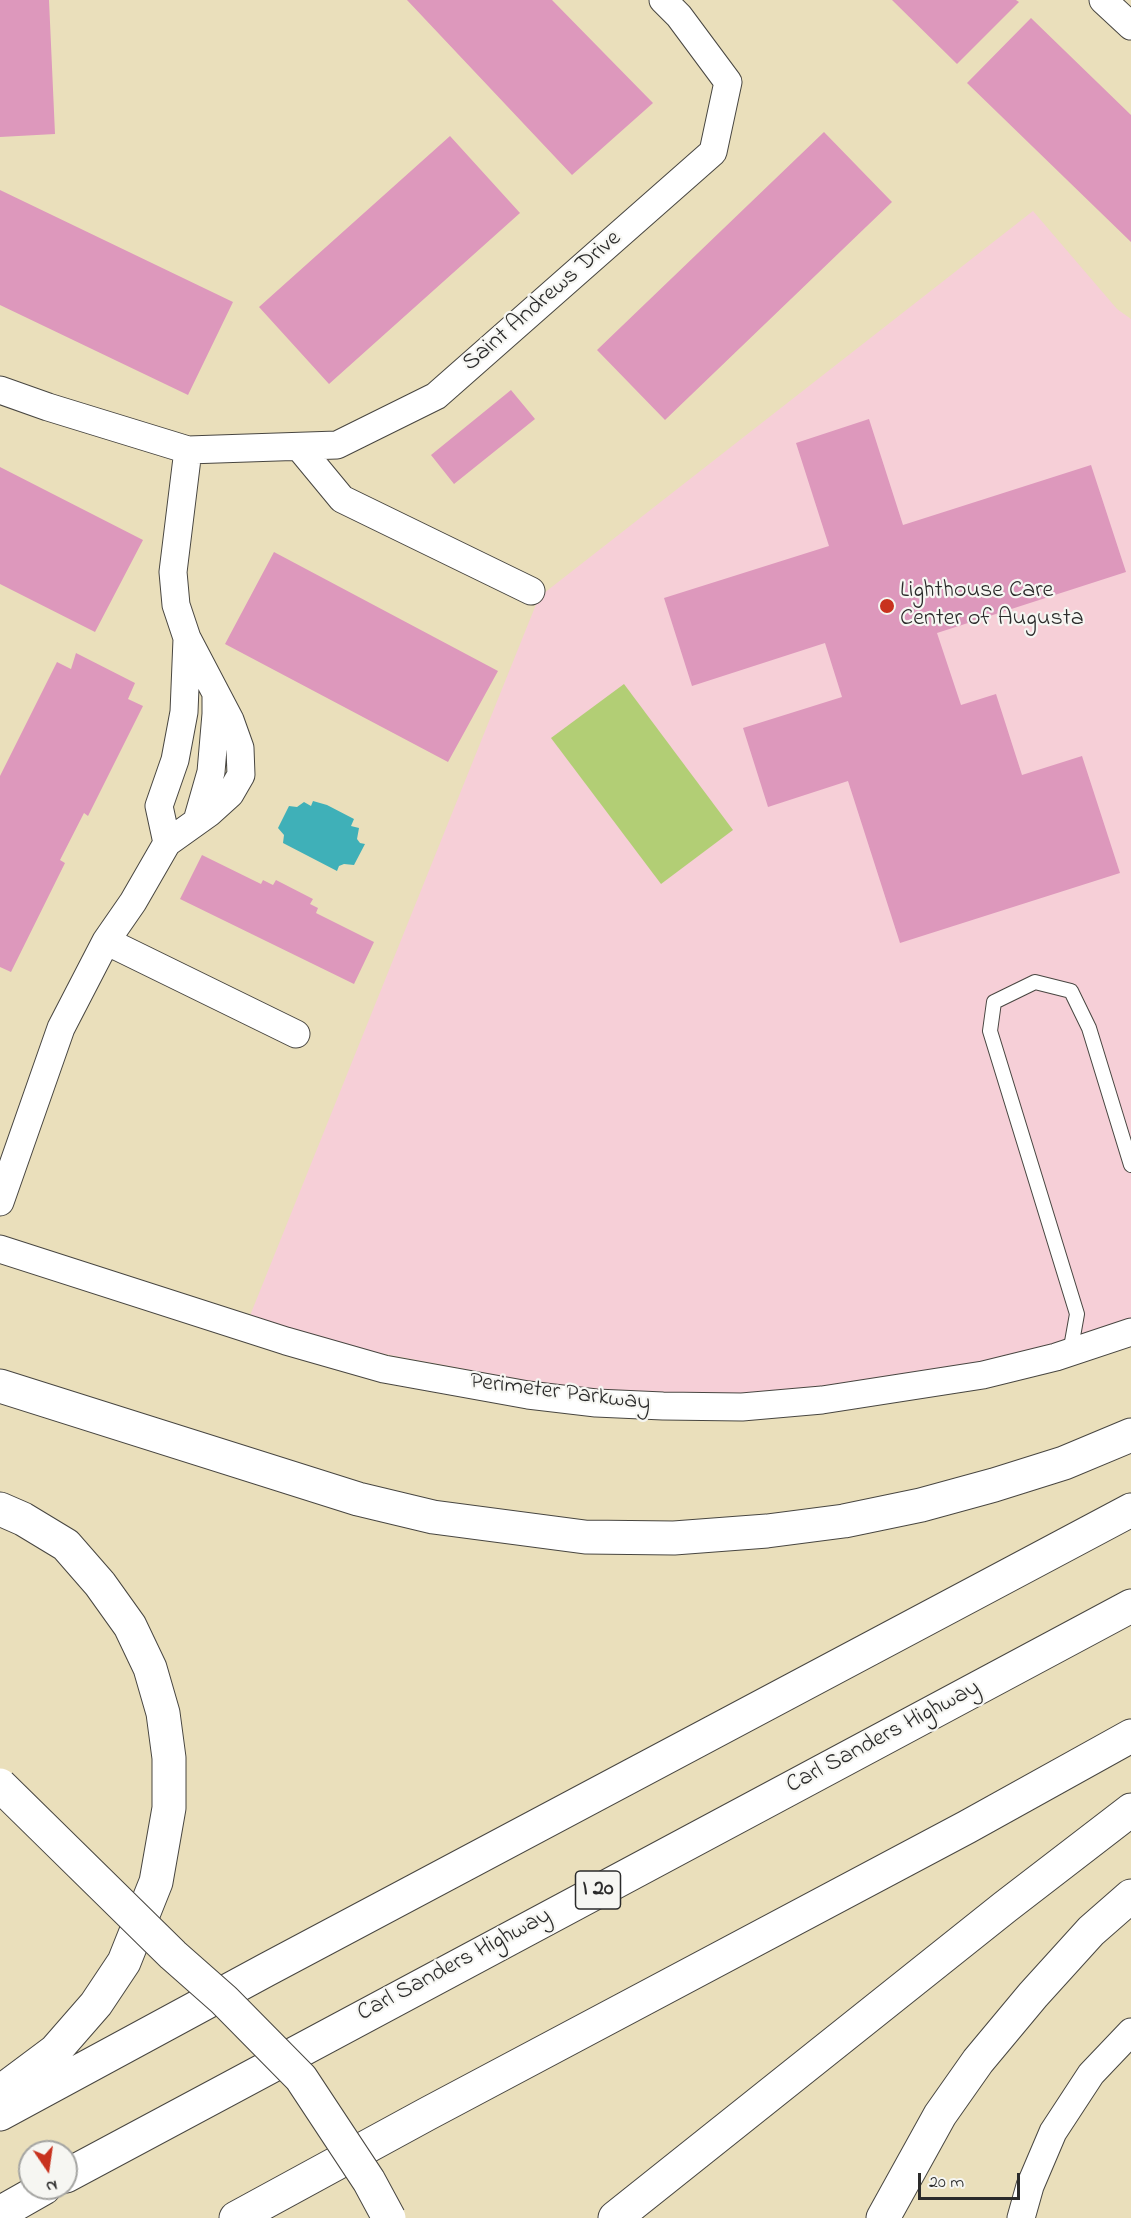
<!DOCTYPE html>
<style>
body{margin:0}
#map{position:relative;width:1131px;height:2218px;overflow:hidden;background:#eadfbb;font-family:"Indie Flower",sans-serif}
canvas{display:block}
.north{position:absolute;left:18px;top:2140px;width:60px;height:60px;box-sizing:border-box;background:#f6f6f2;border:2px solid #a5a5a2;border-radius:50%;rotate:167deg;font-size:16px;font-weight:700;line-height:24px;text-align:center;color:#2b2b2b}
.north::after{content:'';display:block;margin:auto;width:21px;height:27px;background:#c8321e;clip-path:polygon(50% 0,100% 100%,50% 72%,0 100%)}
.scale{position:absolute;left:918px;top:2173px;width:102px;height:27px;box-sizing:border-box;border:3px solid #2b2b2b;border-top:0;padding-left:8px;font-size:18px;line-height:21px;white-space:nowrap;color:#2b2b2b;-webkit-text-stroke:4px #f6f6f2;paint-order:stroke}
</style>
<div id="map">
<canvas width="1131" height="2218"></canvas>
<div class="north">N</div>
<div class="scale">20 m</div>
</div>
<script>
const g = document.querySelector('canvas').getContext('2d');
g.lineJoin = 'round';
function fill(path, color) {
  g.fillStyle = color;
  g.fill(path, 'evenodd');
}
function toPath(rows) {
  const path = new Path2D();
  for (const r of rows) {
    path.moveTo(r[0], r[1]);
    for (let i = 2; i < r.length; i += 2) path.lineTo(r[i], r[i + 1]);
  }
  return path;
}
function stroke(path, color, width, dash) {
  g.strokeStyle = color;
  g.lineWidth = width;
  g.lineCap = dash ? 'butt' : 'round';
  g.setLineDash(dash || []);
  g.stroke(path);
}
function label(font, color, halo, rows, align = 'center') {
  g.font = font + ' "Indie Flower",sans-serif';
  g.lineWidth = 4.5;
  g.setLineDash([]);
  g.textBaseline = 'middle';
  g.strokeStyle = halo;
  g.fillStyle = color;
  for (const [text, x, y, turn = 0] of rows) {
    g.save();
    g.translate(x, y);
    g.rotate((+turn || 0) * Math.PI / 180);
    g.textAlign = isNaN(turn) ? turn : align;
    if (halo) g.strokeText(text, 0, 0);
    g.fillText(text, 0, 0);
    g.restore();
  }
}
const built = toPath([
 [1033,211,1117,309,1131,319,1131,1326,983,1375,663,1406,245,1328,539,597]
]);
const green = toPath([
 [624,684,733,830,661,884,551,738]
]);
const water = toPath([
 [313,801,327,805,354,819,351,826,359,828,357,839,360,843,365,844,354,865,344,864,339,866,337,871,283,843,284,835,278,828,289,806,297,807,304,802,311,806]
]);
const building = toPath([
 [0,0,49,0,55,134,0,137],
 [407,0,552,0,653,103,572,175],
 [892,0,1016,0,1019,2,957,64],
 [1031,18,1131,115,1131,242,967,83],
 [824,132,892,202,665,420,597,350],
 [450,136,520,213,329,384,259,307],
 [0,190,233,302,188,395,0,305],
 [511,390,535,419,454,484,431,455],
 [869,419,903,525,1091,465,1126,572,937,633,961,705,996,694,1022,775,1082,756,1120,873,900,943,848,781,768,807,743,728,842,697,825,643,692,686,664,598,829,546,796,443],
 [0,467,143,540,95,632,0,584],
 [274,552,498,671,448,762,225,644],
 [76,653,135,683,128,699,143,706,88,816,84,813,60,860,65,863,11,972,0,967,0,776,57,662,71,669],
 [202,855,261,884,263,880,273,885,276,880,313,899,310,904,318,908,316,913,374,942,354,984,180,899]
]);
const service = toPath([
 [1070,1353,1077,1314,990,1031,994,1002,1035,982,1071,991,1089,1028,1131,1165]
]);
const minor = toPath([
 [1103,0,1131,26],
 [0,390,48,407,188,450,173,572,176,605,187,638,230,720,240,748,241,775,230,794,209,813,167,843,133,902,106,941,61,1028,0,1202],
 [299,447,342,499,531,591],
 [188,450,337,445,436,396,713,152,728,82,679,16,663,0],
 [197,821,211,772,216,714,216,696],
 [167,843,159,806,175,760,184,712,187,639],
 [106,941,296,1034],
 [0,1249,286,1341,384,1369,528,1395,596,1403,663,1406,742,1407,822,1400,983,1375,1056,1357,1131,1332],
 [1021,2218,1030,2186,1053,2132,1091,2074,1131,2032]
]);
const motorway = toPath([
 [0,1386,358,1499,433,1517,585,1537,674,1538,767,1531,844,1521,921,1505,994,1485,1064,1463,1131,1435],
 [0,1509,23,1519,66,1545,100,1584,130,1626,150,1668,163,1713,169,1758,169,1808,156,1882,124,1962,96,2004,55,2051,0,2092],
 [0,2114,266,1970,1131,1510],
 [66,2176,1131,1606],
 [0,2213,44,2188],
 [236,2218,427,2114,967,1827,1131,1736],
 [615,2218,1005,1907,1131,1810],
 [883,2218,940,2115,978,2061,1033,1995,1091,1931,1131,1896]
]);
const motorwayBridge = toPath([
 [0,1785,173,1955,224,2000,301,2078,369,2181,389,2218]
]);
const markers = [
 [887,606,8,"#c8321e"]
];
const shields = [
 [598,1890,45]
];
const shieldNames = [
 ["I 20",598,1890]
];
const streetNames = [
 ["Saint Andrews Drive",543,302,-41],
 ["Perimeter Parkway",560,1394,7],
 ["Carl Sanders Highway",884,1738,-28],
 ["Carl Sanders Highway",455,1966,-28]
];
const poiNames = [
 ["Lighthouse Care",900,592],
 ["Center of Augusta",900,620]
];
fill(built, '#f6cfd7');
fill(green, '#b2ce75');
fill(water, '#3fb0b8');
fill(building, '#dd98bc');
stroke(service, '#484641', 16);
stroke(minor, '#484641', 29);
stroke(motorway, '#484641', 35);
stroke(service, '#fff', 14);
stroke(minor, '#fff', 27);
stroke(motorway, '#fff', 33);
stroke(motorwayBridge, '#484641', 35, []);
stroke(motorwayBridge, '#fff', 33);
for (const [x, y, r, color] of markers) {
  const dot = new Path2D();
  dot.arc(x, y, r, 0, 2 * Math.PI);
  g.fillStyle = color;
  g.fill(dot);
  stroke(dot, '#f6f6f2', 2);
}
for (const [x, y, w] of shields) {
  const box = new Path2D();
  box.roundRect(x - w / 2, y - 19, w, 38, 4.5);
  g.fillStyle = '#f6f6f2';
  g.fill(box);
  stroke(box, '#2b2b2b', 1.5);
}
label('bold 22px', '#2b2b2b', null, shieldNames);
label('24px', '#2b2b2b', '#f6f6f2', streetNames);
label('24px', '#2b2b2b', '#f6f6f2', poiNames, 'left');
</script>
